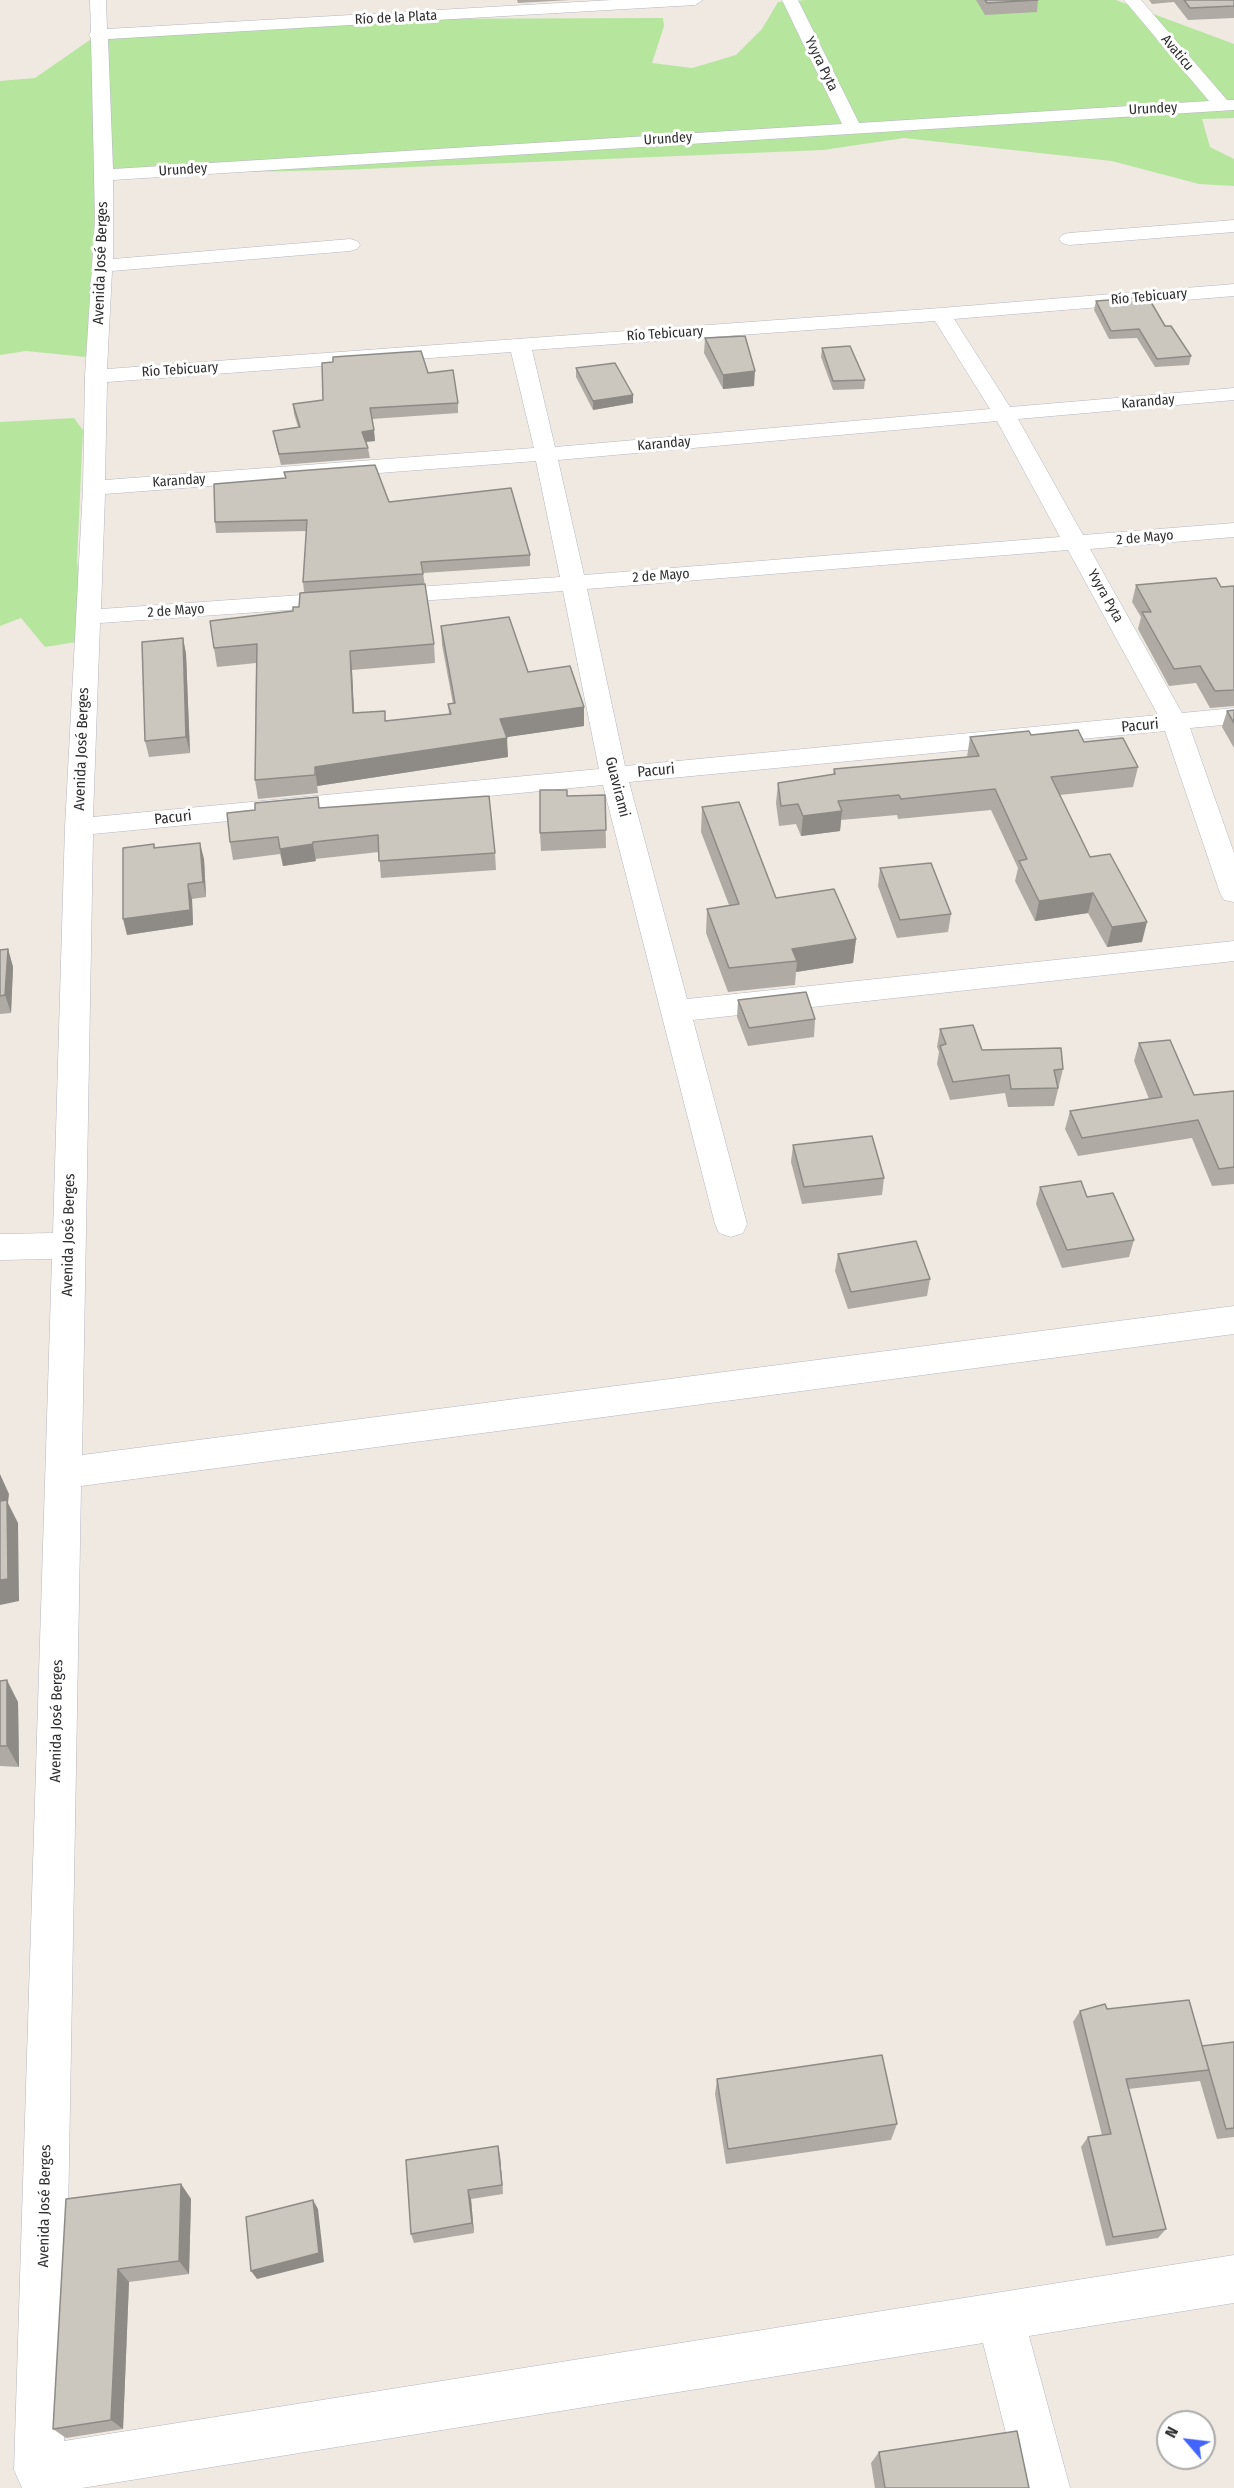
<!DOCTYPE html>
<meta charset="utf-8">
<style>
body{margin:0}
#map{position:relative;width:1234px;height:2488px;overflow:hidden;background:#efe9e1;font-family:"Fira Sans Condensed",sans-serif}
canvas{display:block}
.north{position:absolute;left:1156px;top:2410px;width:60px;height:60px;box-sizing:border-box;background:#fff;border:2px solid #ababab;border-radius:50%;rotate:298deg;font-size:16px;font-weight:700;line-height:24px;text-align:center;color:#2e2e2e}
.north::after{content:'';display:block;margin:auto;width:21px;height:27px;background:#4264fb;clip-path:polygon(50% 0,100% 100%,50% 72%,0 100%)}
</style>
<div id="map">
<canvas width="1234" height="2488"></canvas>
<div class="north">N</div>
</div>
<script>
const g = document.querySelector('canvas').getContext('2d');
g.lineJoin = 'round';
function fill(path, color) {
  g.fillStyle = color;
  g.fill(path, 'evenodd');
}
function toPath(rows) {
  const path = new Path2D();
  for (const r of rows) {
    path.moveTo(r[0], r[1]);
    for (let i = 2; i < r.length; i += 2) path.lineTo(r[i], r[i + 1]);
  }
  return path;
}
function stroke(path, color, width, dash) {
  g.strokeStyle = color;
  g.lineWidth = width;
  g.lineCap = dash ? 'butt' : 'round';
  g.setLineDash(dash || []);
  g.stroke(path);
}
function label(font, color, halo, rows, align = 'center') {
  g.font = font + ' "Fira Sans Condensed",sans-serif';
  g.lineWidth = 6;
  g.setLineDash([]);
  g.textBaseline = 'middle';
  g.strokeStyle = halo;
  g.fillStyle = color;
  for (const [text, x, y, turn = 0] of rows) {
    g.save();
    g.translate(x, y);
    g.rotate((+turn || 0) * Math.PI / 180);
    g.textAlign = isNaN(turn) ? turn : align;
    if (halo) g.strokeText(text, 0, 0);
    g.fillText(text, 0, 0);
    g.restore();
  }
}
const green = toPath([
 [807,0,1116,0,1234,44,1234,118,1202,119,1210,147,1234,159,1234,186,1199,184,1112,161,904,138,823,150,339,170,102,175,97,178,86,357,26,351,0,355,0,81,35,78,97,35,366,19,663,18,664,26,652,63,692,68,736,55,762,29,778,2],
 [74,418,83,430,77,561,80,591,89,640,45,647,21,618,0,626,0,422]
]);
const minor = toPath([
 [90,0,106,0,107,29,612,0,703,0,695,5,108,39,113,169,842,124,782,0,798,0,859,123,1209,101,1124,0,1141,0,1227,100,1234,100,1234,110,113,180,113,259,350,239,357,241,360,245,357,249,350,251,112,271,107,369,941,308,1234,284,1234,296,954,319,1010,407,1234,388,1234,400,1018,419,1083,535,1234,523,1234,537,1090,549,1182,713,1234,708,1234,724,1190,728,1234,853,1234,902,1224,900,1220,893,1165,731,629,782,687,999,1234,941,1234,961,693,1020,747,1224,743,1233,731,1237,719,1233,715,1224,603,785,93,834,82,1455,1234,1306,1234,1334,81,1486,64,2441,1234,2255,1234,2303,1029,2336,1070,2488,1020,2488,983,2343,82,2488,22,2488,14,2470,52,1259,0,1260,0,1234,53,1233,65,827,83,488,85,376,95,220,91,38,89,35,91,32,90,0],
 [935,321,990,409,555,447,532,350,935,321],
 [511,352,534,448,105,480,107,382,511,352],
 [997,421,1060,537,584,575,558,460,997,421],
 [536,461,560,577,101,609,105,494,536,461],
 [1068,550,1158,715,625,766,587,589,1068,550],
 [563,591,599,769,93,817,100,623,563,591],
 [1234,220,1234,232,1069,245,1062,243,1059,239,1062,235,1069,233,1234,220]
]);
const wall = toPath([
 [517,0,570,0,518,3],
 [976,0,1038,0,1037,12,985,15],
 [1149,0,1234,0,1234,18,1188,20,1174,2,1152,4],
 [1096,301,1165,326,1191,356,1189,365,1155,367,1137,338,1109,339,1094,310],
 [705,338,754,386,723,389,704,353],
 [822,348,865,380,864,389,833,390,821,357],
 [576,368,633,395,633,403,593,410,576,377],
 [428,373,458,403,458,413,372,419,375,441,366,442,368,448,370,458,281,465,275,441,273,431,298,427,294,414,293,404,323,400],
 [284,472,389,502,530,555,530,566,423,573,434,644,435,663,352,670,354,713,386,721,449,714,448,704,453,704,442,645,441,626,528,672,584,707,584,726,506,737,508,757,317,786,318,793,258,799,255,780,256,663,217,667,214,648,293,611,299,607,304,592,303,582,307,531,216,533,215,522,285,478],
 [1136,585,1221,587,1234,586,1234,706,1210,708,1196,683,1169,686,1138,629,1141,617,1132,602],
 [183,638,186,654,190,753,149,757,145,741],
 [1227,711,1234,723,1234,748,1222,727],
 [1031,735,1084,742,1138,767,1133,787,1060,795,1090,857,1142,942,1107,947,1088,913,1035,921,1015,881,1018,868,991,810,898,819,897,815,841,820,840,831,801,836,796,824,779,826,776,803,778,783,833,775,834,769,967,757,970,737],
 [605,795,606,848,541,851,540,833,567,796],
 [702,807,776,898,856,939,853,963,796,972,795,985,728,992,706,933,707,909,729,905,701,832],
 [320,808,495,853,496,870,381,878,379,852,315,859,316,861,283,866,280,854,233,860,230,842],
 [154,844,155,848,204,859,206,897,192,899,193,925,127,935],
 [880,868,951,914,948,932,897,938,878,886],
 [8,949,13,967,11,1013,0,1014,0,950],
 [738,1000,815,1019,814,1037,748,1046,737,1017],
 [940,1029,982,1050,1063,1069,1054,1106,1008,1107,1005,1093,950,1100,937,1064,939,1052,937,1047],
 [1139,1043,1194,1095,1234,1091,1234,1184,1212,1186,1192,1138,1078,1156,1065,1129,1070,1111,1149,1099,1134,1061],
 [793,1145,884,1178,882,1195,802,1204,791,1162],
 [1040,1187,1087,1197,1134,1240,1129,1257,1062,1268,1036,1204],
 [838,1254,930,1279,927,1296,848,1309,835,1271],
 [0,1681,18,1702,19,1767,0,1766],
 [1107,2009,1202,2046,1234,2042,1234,2137,1217,2139,1200,2081,1128,2089,1166,2229,1158,2238,1106,2246,1081,2147,1088,2137,1102,2135,1073,2022,1080,2011],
 [717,2079,897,2124,891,2140,726,2164,715,2094],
 [500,2156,503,2194,471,2199,474,2233,414,2243,411,2234],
 [181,2184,191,2199,189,2274,129,2282,123,2429,66,2438,53,2429,66,2199],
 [879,2452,1029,2488,875,2488,871,2463]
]);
const shadedWall = toPath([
 [755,371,754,386,723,389,723,375],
 [633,395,633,403,593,410,593,401],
 [374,430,375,441,363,442,362,432],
 [183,638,186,654,190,753,186,737],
 [350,651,352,670,355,732,353,713],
 [584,707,584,726,501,738,500,719],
 [507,738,508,757,317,786,318,793,315,767],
 [842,811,840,831,801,836,803,816],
 [200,843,204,859,206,897,203,882],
 [313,844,316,861,283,866,280,849],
 [188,884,192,899,193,925,127,935,123,919],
 [1093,893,1088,913,1035,921,1039,901],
 [1147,922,1142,942,1107,947,1112,927],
 [856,939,853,963,796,972,797,961,792,949],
 [8,949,13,967,11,1013,5,995],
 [0,1474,9,1494,8,1503,18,1523,19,1601,0,1605],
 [7,1680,18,1702,19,1767,7,1746],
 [498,2146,500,2156,503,2194,502,2185],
 [181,2184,191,2199,189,2274,179,2261],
 [468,2190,471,2199,474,2233,472,2223],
 [313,2200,318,2209,324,2262,257,2279,251,2271],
 [118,2269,129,2282,123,2429,111,2420]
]);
const building = toPath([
 [985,0,1038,0,987,3,985,0],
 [1184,0,1234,0,1234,6,1190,8,1184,0],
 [1148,297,1165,326,1171,326,1191,356,1157,359,1139,329,1111,331,1096,301,1148,297],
 [745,336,755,371,723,375,705,338,745,336],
 [850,346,865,380,833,381,822,348,850,346],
 [421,351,428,373,453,370,458,403,370,408,374,430,362,432,368,448,279,454,273,431,300,427,293,404,323,400,322,363,333,362,333,357,421,351],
 [615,363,633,395,593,401,576,368,615,363],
 [375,465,389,502,511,488,530,555,421,562,423,574,303,582,307,520,215,522,214,484,286,478,284,472,375,465],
 [1216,578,1221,587,1234,586,1234,690,1215,691,1200,666,1174,669,1142,612,1151,612,1136,585,1216,578],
 [425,584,434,644,350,651,353,713,385,711,385,721,451,714,448,704,455,703,441,626,509,617,528,672,570,666,584,707,500,719,507,738,315,767,315,775,255,780,257,644,214,648,210,621,293,611,293,607,299,607,300,593,425,584],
 [183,638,186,737,145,741,142,642,183,638],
 [1234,710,1234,723,1227,711,1234,710],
 [1078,730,1084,742,1123,738,1138,767,1051,777,1090,857,1110,854,1147,922,1112,927,1093,893,1039,901,1019,861,1027,859,995,789,901,799,899,795,838,801,842,811,803,816,798,804,781,806,778,783,835,774,834,769,979,756,970,737,1029,731,1031,735,1078,730],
 [540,790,567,790,567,796,605,795,606,830,540,833,540,790],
 [489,796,495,853,379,861,378,835,313,842,313,844,280,849,278,837,230,842,227,813,255,810,255,803,318,797,319,808,489,796],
 [739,802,776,898,834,889,856,939,792,949,797,961,729,968,707,909,739,904,702,807,739,802],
 [200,843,203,882,188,884,190,910,123,919,123,848,154,844,154,848,200,843],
 [931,863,951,914,900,920,880,868,931,863],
 [8,949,5,995,0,996,0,950,8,949],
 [806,992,815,1019,749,1028,738,1000,806,992],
 [973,1025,982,1050,1061,1048,1063,1069,1054,1070,1058,1088,1011,1089,1009,1075,953,1082,940,1046,946,1044,940,1029,973,1025],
 [1170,1040,1194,1095,1234,1091,1234,1167,1219,1169,1198,1120,1082,1138,1070,1111,1162,1097,1139,1043,1170,1040],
 [872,1136,884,1178,804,1187,793,1145,872,1136],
 [1081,1181,1087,1197,1113,1193,1134,1240,1067,1250,1040,1187,1081,1181],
 [916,1241,930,1279,851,1292,838,1254,916,1241],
 [7,1500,8,1579,0,1580,0,1501,7,1500],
 [7,1680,7,1746,0,1746,0,1681,7,1680],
 [1189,2000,1209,2070,1126,2079,1166,2229,1113,2237,1088,2137,1111,2134,1080,2011,1105,2004,1107,2009,1189,2000],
 [1234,2042,1234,2128,1226,2129,1202,2046,1234,2042],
 [882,2055,897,2124,728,2149,717,2079,882,2055],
 [498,2146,502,2185,468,2190,472,2223,411,2234,406,2160,498,2146],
 [181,2184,179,2261,118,2269,111,2420,53,2429,66,2199,181,2184],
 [313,2200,319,2253,251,2271,246,2217,313,2200],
 [1017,2431,1029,2488,885,2488,879,2452,1017,2431]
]);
const farStreetnames = [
 ["Río de la Plata",396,18,-3],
 ["Avaticu",1177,53,50],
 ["Yvyra Pyta",821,64,64],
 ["Urundey",1153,109,-3],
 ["Urundey",668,139,-4],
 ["Urundey",183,170,-4],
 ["Río Tebicuary",1149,297,-5],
 ["Río Tebicuary",665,334,-4],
 ["Río Tebicuary",180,370,-4],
 ["Karanday",1148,402,-5],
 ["Karanday",664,444,-5],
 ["Karanday",179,481,-4],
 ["2 de Mayo",1145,538,-5],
 ["2 de Mayo",661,576,-4],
 ["Yvyra Pyta",1105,596,61],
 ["2 de Mayo",176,611,-4]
];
const streetNames = [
 ["Avenida José Berges",101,263,-88],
 ["Pacuri",1140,726,-5],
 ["Avenida José Berges",82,749,-88],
 ["Pacuri",656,771,-5],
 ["Guavirami",617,787,76],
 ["Pacuri",173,818,-6],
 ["Avenida José Berges",69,1235,-89],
 ["Avenida José Berges",57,1721,-89],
 ["Avenida José Berges",45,2206,-89]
];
fill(green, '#b6e59e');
stroke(minor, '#b4b7c1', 1);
fill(minor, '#fff');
fill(wall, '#afaba4');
fill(shadedWall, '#8e8b86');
fill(building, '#cbc7bf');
stroke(building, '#8e8b86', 1.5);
label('14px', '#2e2e2e', '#fff', farStreetnames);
label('15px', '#2e2e2e', '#fff', streetNames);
</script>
